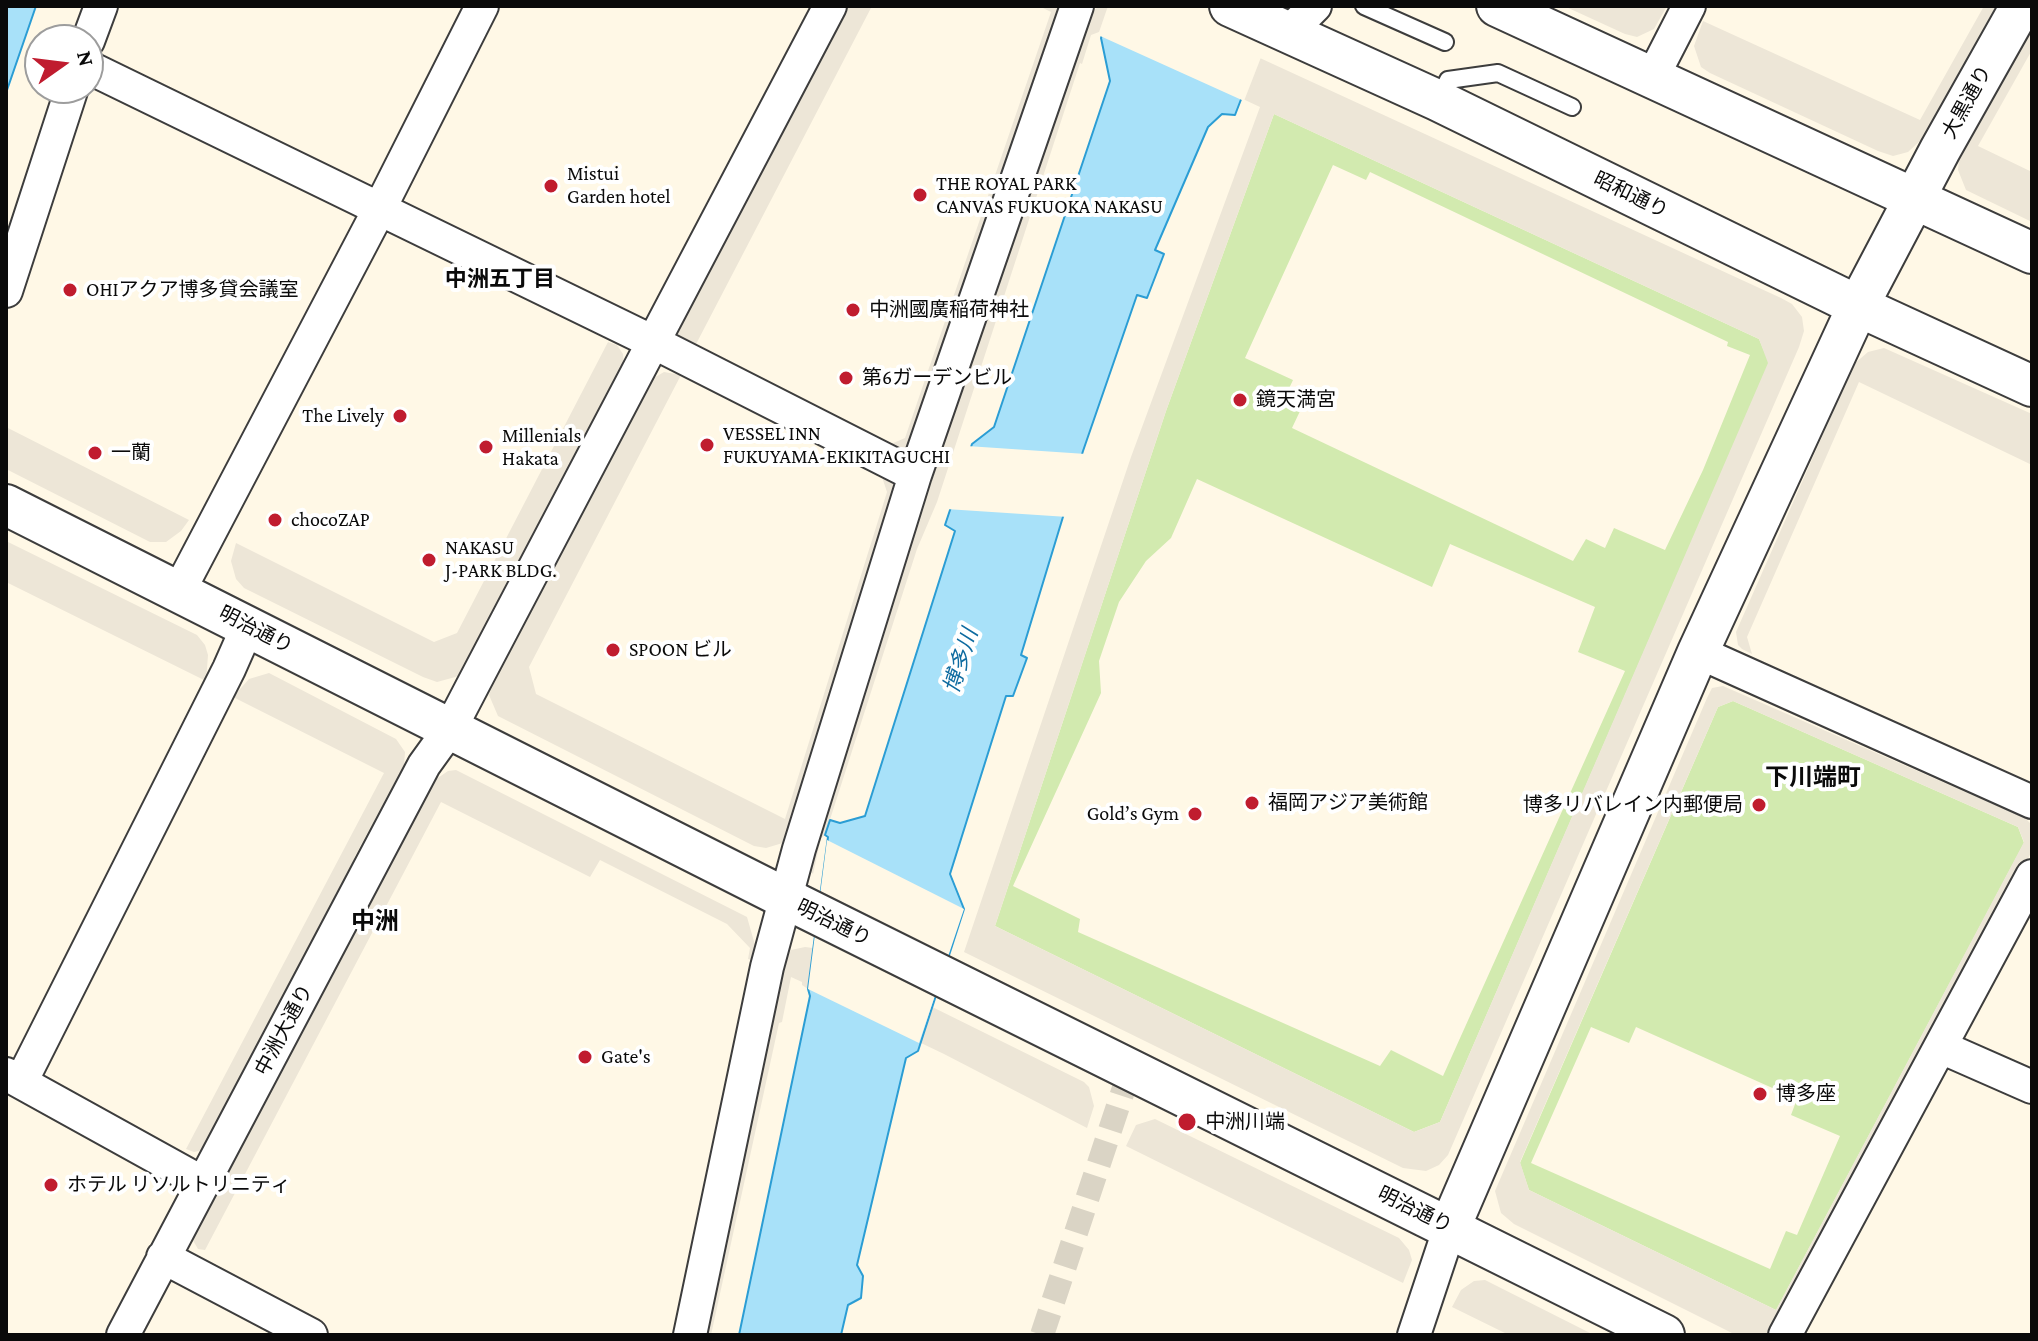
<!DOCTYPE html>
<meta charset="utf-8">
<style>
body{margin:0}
#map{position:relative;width:2038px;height:1341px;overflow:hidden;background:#fff8e6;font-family:"Crimson Pro",serif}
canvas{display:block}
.frame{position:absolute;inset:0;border:8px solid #0a0a0a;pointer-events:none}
.north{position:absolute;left:24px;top:24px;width:80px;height:80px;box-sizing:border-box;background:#fff;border:2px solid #9d9d9d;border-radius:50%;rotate:76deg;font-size:22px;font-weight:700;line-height:32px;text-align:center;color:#0a0a0a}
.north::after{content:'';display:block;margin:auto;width:28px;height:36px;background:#c01c2f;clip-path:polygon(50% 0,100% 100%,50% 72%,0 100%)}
</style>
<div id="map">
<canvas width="2038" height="1341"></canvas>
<div class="frame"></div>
<div class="north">N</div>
</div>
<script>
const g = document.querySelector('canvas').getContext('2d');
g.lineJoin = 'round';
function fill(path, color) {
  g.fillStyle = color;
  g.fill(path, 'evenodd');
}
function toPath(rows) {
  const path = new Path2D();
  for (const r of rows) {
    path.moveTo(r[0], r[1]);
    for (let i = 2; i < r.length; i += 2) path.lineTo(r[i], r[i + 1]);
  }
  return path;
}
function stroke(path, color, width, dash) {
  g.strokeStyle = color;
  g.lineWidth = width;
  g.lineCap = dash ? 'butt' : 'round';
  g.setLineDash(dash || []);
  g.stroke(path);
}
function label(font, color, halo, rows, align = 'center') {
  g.font = font + ' "Crimson Pro","Noto Sans JP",serif';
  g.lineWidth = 8;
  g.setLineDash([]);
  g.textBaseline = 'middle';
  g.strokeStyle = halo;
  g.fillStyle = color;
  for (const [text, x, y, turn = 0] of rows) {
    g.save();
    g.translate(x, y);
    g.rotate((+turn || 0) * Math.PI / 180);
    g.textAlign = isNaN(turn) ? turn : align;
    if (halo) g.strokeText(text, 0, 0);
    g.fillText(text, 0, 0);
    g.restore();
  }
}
const green = toPath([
 [1274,114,1759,339,1769,363,1440,1122,1414,1132,995,926,1166,411],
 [1333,165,1366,180,1370,172,1728,342,1727,346,1750,355,1703,470,1665,550,1614,528,1605,548,1586,539,1573,561,1292,428,1301,409,1283,401,1293,380,1245,358],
 [1197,479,1432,587,1450,544,1595,607,1578,652,1625,671,1443,1076,1391,1050,1380,1066,1078,932,1080,919,1013,886,1101,693,1099,661,1119,602,1146,561,1171,538],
 [1733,701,2018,827,2024,843,1776,1310,1529,1190,1520,1163,1718,707],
 [1591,1027,1629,1043,1636,1027,1797,1099,1791,1115,1840,1136,1797,1235,1786,1231,1770,1269,1531,1163]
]);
const plaza = toPath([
 [847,6,872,6,694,348,679,337,676,331],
 [1039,6,1064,6,906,453,891,444,905,438,1051,12],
 [1099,6,1147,6,1781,298,1792,304,1802,317,1804,331,1799,347,1448,1155,1439,1165,1426,1171,1403,1168,964,952,1131,457,1260,107,1099,32,1091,35,1082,64,1080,63,937,502,917,549,825,835,821,838,813,874,810,871,808,862,814,837,1081,31,1090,14],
 [1274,114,1759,339,1768,363,1440,1122,1414,1132,995,926,1166,411],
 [1564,6,1667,6,1654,29,1637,37,1625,34],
 [1984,6,1996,6,1921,140,1908,152,1893,156,1878,151,1710,73,1701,67,1694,46,1703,21,1920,120],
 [2032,30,2032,50,1978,146,2032,172,2032,222,1966,190,1958,170,1959,160],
 [608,342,617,345,623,354,624,366,459,676,437,682,423,677,244,588,236,579,231,561,236,543,434,642,457,633],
 [1884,348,2032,414,2032,465,1859,382,1747,637,1752,654,1742,649,1738,645,1736,632,1854,364,1868,352],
 [664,372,681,375,529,667,536,694,785,819,887,492,882,477,896,485,786,842,766,848,754,846,498,716,489,695,492,686,652,379],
 [6,427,189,520,181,531,166,542,150,542,6,469],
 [6,541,197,635,205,645,208,655,206,681,6,582],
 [269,673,396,739,405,752,404,765,355,856,334,909,207,1149,194,1152,186,1149,384,773,233,697,249,679],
 [1723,686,2025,818,2032,825,2032,851,1773,1335,1736,1335,1514,1224,1501,1213,1495,1191,1707,698,1712,688],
 [1733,701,2018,827,2024,842,1776,1310,1529,1190,1520,1162,1718,707],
 [456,770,747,917,755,945,752,960,748,959,750,948,727,924,600,860,590,877,441,802,205,1250,198,1249,191,1237,355,921,387,871,435,780,448,771],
 [805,947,813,948,1084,1082,1089,1087,1094,1106,1087,1128,944,1054,808,989,802,985,802,982,791,977,782,1022,779,1023,711,1335,701,1335,784,963,791,950],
 [1155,1119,1399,1238,1409,1250,1412,1260,1403,1283,1126,1146,1136,1125],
 [1485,1280,1594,1335,1509,1335,1452,1307,1461,1290,1474,1281]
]);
const water = toPath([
 [6,6,36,6,6,93,6,6],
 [1112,6,1277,6,1235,115,1222,114,1208,127,1155,250,1164,254,1147,298,1137,295,1083,451,1021,655,1027,658,1013,696,1006,696,950,874,964,909,918,1051,906,1058,857,1265,863,1276,861,1298,848,1305,841,1335,739,1335,810,996,808,989,828,837,825,835,830,820,840,823,865,816,955,531,945,525,972,444,994,427,1110,81,1101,38,1112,6]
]);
const pier = toPath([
 [1108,6,1281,6,1244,101,1098,35],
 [967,446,1086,454,1068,517,946,509],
 [827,840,964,909,919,1043,808,989]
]);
const pedestrianTunnel = toPath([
 [1042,1335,1130,1070]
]);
const service = toPath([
 [1364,6,1445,42],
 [1438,100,1448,80,1498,73,1572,107]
]);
const minor = toPath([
 [1288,33,1315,6],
 [88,41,101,6],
 [88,67,653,342,915,475],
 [1652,78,1689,6],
 [6,291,72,88],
 [179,591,380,208,482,6],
 [1698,652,2032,802],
 [1941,1047,2032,1087],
 [6,1074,203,1183],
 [21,1082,229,669,248,626],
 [163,1257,311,1335],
 [123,1335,424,765,450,729,474,683,830,6],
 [690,1335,767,967,799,849,915,475,1077,6],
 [1414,1335,1450,1227],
 [1785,1335,2032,876]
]);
const tertiary = toPath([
 [1230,6,1437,100,1858,306,2032,386],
 [1497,6,2032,253],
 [6,505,787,899,1664,1335],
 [1450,1227,1698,652,1858,306,1940,150,2021,6]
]);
const markers = [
 [551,186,8,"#c01c2f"],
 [920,195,8,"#c01c2f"],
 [70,290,8,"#c01c2f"],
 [853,310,8,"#c01c2f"],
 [846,378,8,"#c01c2f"],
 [1240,400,8,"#c01c2f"],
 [400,416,8,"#c01c2f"],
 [707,445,8,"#c01c2f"],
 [486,447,8,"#c01c2f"],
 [95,453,8,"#c01c2f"],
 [275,520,8,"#c01c2f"],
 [429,560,8,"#c01c2f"],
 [613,650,8,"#c01c2f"],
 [1252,803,8,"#c01c2f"],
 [1759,805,8,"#c01c2f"],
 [1195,814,8,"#c01c2f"],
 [585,1057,8,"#c01c2f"],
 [1760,1094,8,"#c01c2f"],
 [1187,1122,10,"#c01c2f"],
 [51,1185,8,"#c01c2f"]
];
const streetNames = [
 ["大黒通り",1967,102,-61],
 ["昭和通り",1631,195,26],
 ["明治通り",256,630,27],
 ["明治通り",834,923,26],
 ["中洲大通り",284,1030,-62],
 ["明治通り",1415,1210,26]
];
const poiNames = [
 ["Mistui",567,174],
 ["Garden hotel",567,197],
 ["THE ROYAL PARK",936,184],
 ["CANVAS FUKUOKA NAKASU",936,207],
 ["OHIアクア博多貸会議室",86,290],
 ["中洲國廣稲荷神社",869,310],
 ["第6ガーデンビル",862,378],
 ["鏡天満宮",1256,400],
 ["The Lively",384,416,"right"],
 ["VESSEL INN",723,434],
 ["FUKUYAMA-EKIKITAGUCHI",723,457],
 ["Millenials",502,436],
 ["Hakata",502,459],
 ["一蘭",111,453],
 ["chocoZAP",291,520],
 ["NAKASU",445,548],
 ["J-PARK BLDG.",445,571],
 ["SPOON ビル",629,650],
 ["福岡アジア美術館",1268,803],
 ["博多リバレイン内郵便局",1743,805,"right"],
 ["Gold’s Gym",1179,814,"right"],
 ["Gate's",601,1057],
 ["博多座",1776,1094],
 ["中洲川端",1205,1122],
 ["ホテル リソルトリニティ",67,1185]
];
const neighbourhoodNames = [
 ["中洲五丁目",500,279]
];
const waterNames = [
 ["博多川",961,661,-72]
];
const quarterNames = [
 ["下川端町",1813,778],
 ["中洲",375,922]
];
fill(green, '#d2eaaf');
fill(plaza, '#ede6d7');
fill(water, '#a8e1f9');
stroke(water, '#2b9dd4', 2);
fill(pier, '#fff8e6');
stroke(pedestrianTunnel, '#dad4c5', 24, [24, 12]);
stroke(service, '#3d3d3d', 20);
stroke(minor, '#3d3d3d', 36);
stroke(tertiary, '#3d3d3d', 44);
stroke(service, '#fff', 16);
stroke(minor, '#fff', 32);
stroke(tertiary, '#fff', 40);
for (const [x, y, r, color] of markers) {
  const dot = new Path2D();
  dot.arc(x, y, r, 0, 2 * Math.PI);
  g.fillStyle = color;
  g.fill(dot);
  stroke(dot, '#fff', 3);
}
label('20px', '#0a0a0a', '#fff', streetNames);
label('20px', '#0a0a0a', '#fff', poiNames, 'left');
label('bold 22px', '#0a0a0a', '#fff', neighbourhoodNames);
label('italic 22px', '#0e6ba0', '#fff', waterNames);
label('bold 24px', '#0a0a0a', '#fff', quarterNames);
</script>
